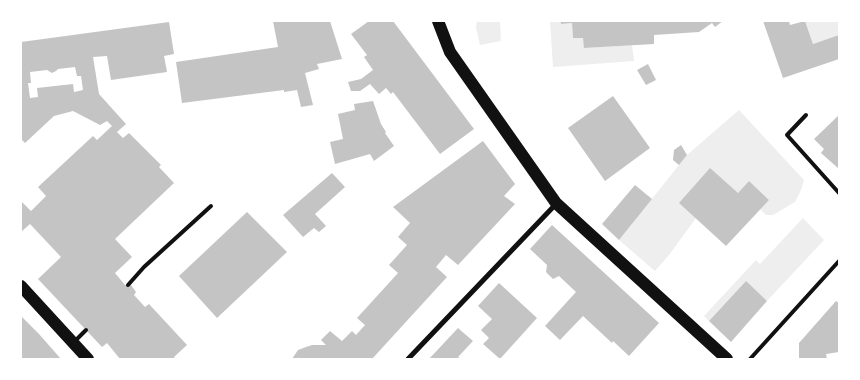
<!DOCTYPE html>
<style>
body{margin:0}
#map{position:relative;width:860px;height:380px;overflow:hidden;background:#fff;font-family:"DejaVu Sans",sans-serif}
canvas{display:block}
.frame{position:absolute;inset:0;border:22px solid #fff;pointer-events:none}
</style>
<div id="map">
<canvas width="860" height="380"></canvas>
<div class="frame"></div>
</div>
<script>
const g = document.querySelector('canvas').getContext('2d');
g.lineJoin = 'round';
function fill(path, color) {
  g.fillStyle = color;
  g.fill(path, 'evenodd');
}
function toPath(rows) {
  const path = new Path2D();
  for (const r of rows) {
    path.moveTo(r[0], r[1]);
    for (let i = 2; i < r.length; i += 2) path.lineTo(r[i], r[i + 1]);
  }
  return path;
}
function stroke(path, color, width, dash) {
  g.strokeStyle = color;
  g.lineWidth = width;
  g.lineCap = dash ? 'butt' : 'round';
  g.setLineDash(dash || []);
  g.stroke(path);
}
const green = toPath([
 [477,21,500,21,501,41,480,45,476,27],
 [550,21,561,21,561,24,572,23,573,37,583,38,585,48,632,45,634,61,553,67],
 [805,21,839,21,839,35,813,44],
 [739,110,804,180,801,190,795,202,773,215,766,215,760,209,769,200,749,181,738,193,679,203,696,218,669,255,655,271,619,240,687,155],
 [803,218,824,240,767,301,745,282,709,321,704,316,756,260,760,264]
]);
const building = toPath([
 [273,21,330,21,342,59,317,64,319,69,305,73,313,105,301,107,297,90,284,92,284,90,182,103,176,62,278,47],
 [369,21,393,21,474,129,440,154,393,92,391,94,386,88,379,94,370,84,360,91,351,91,348,82,361,79,373,70,364,57,367,55,351,34],
 [561,21,723,21,715,27,712,23,699,32,654,35,654,44,584,48,583,38,573,38,572,23,561,24],
 [763,21,789,21,790,25,805,21,813,44,839,35,839,59,783,78],
 [169,22,174,54,164,56,167,72,111,80,107,56,93,57,99,94,126,124,117,132,123,138,129,133,161,165,159,167,174,183,115,239,132,257,115,273,125,285,131,285,136,292,134,295,145,307,149,304,187,345,174,357,176,359,120,359,107,343,102,347,38,279,61,257,30,224,21,232,21,201,31,211,46,196,38,187,93,136,97,140,112,126,107,121,100,125,73,111,54,116,25,143,21,139,21,42],
 [75,67,77,76,81,76,83,90,74,92,73,84,37,88,38,97,30,98,28,83,31,83,30,72,47,70,52,73,56,71,58,69],
 [648,64,656,80,646,85,637,70],
 [613,96,650,148,605,181,568,128],
 [373,101,381,124,386,132,385,133,394,146,374,161,370,154,335,164,330,142,343,139,338,114,355,110,354,104],
 [839,115,839,169,821,153,824,149,814,139],
 [483,141,515,184,504,196,515,204,458,265,446,255,436,267,447,277,372,359,292,359,298,350,306,347,312,345,326,345,321,340,330,331,342,341,352,331,356,335,365,325,357,318,398,273,389,265,407,245,398,237,410,223,393,207],
 [681,145,687,155,679,165,673,160,674,150],
 [710,168,738,193,749,181,769,200,726,246,679,203],
 [332,173,345,187,315,214,326,226,319,232,314,228,303,237,283,215],
 [635,185,652,199,619,240,602,224],
 [247,212,287,252,217,318,179,276],
 [552,225,659,323,629,356,613,341,612,343,583,316,560,340,545,326,576,292,559,276,553,279,546,272,547,265,530,249],
 [746,281,767,301,731,342,709,321],
 [499,283,537,318,500,359,483,344,489,338,481,330,492,319,478,306],
 [836,301,839,303,839,352,826,354,827,359,799,359,799,343],
 [21,316,39,334,61,359,21,359],
 [458,328,473,341,458,357,461,359,429,359]
]);
const service = toPath([
 [806,115,787,135,839,193],
 [128,285,144,267,211,206],
 [75,341,86,330],
 [750,359,839,261]
]);
const minor = toPath([
 [408,359,556,204]
]);
const primary = toPath([
 [438,21,450,52,556,203,727,359],
 [21,286,88,359]
]);
fill(green, '#eee');
fill(building, '#c4c4c4');
stroke(service, '#111', 4);
stroke(minor, '#111', 5);
stroke(primary, '#111', 12);
</script>
